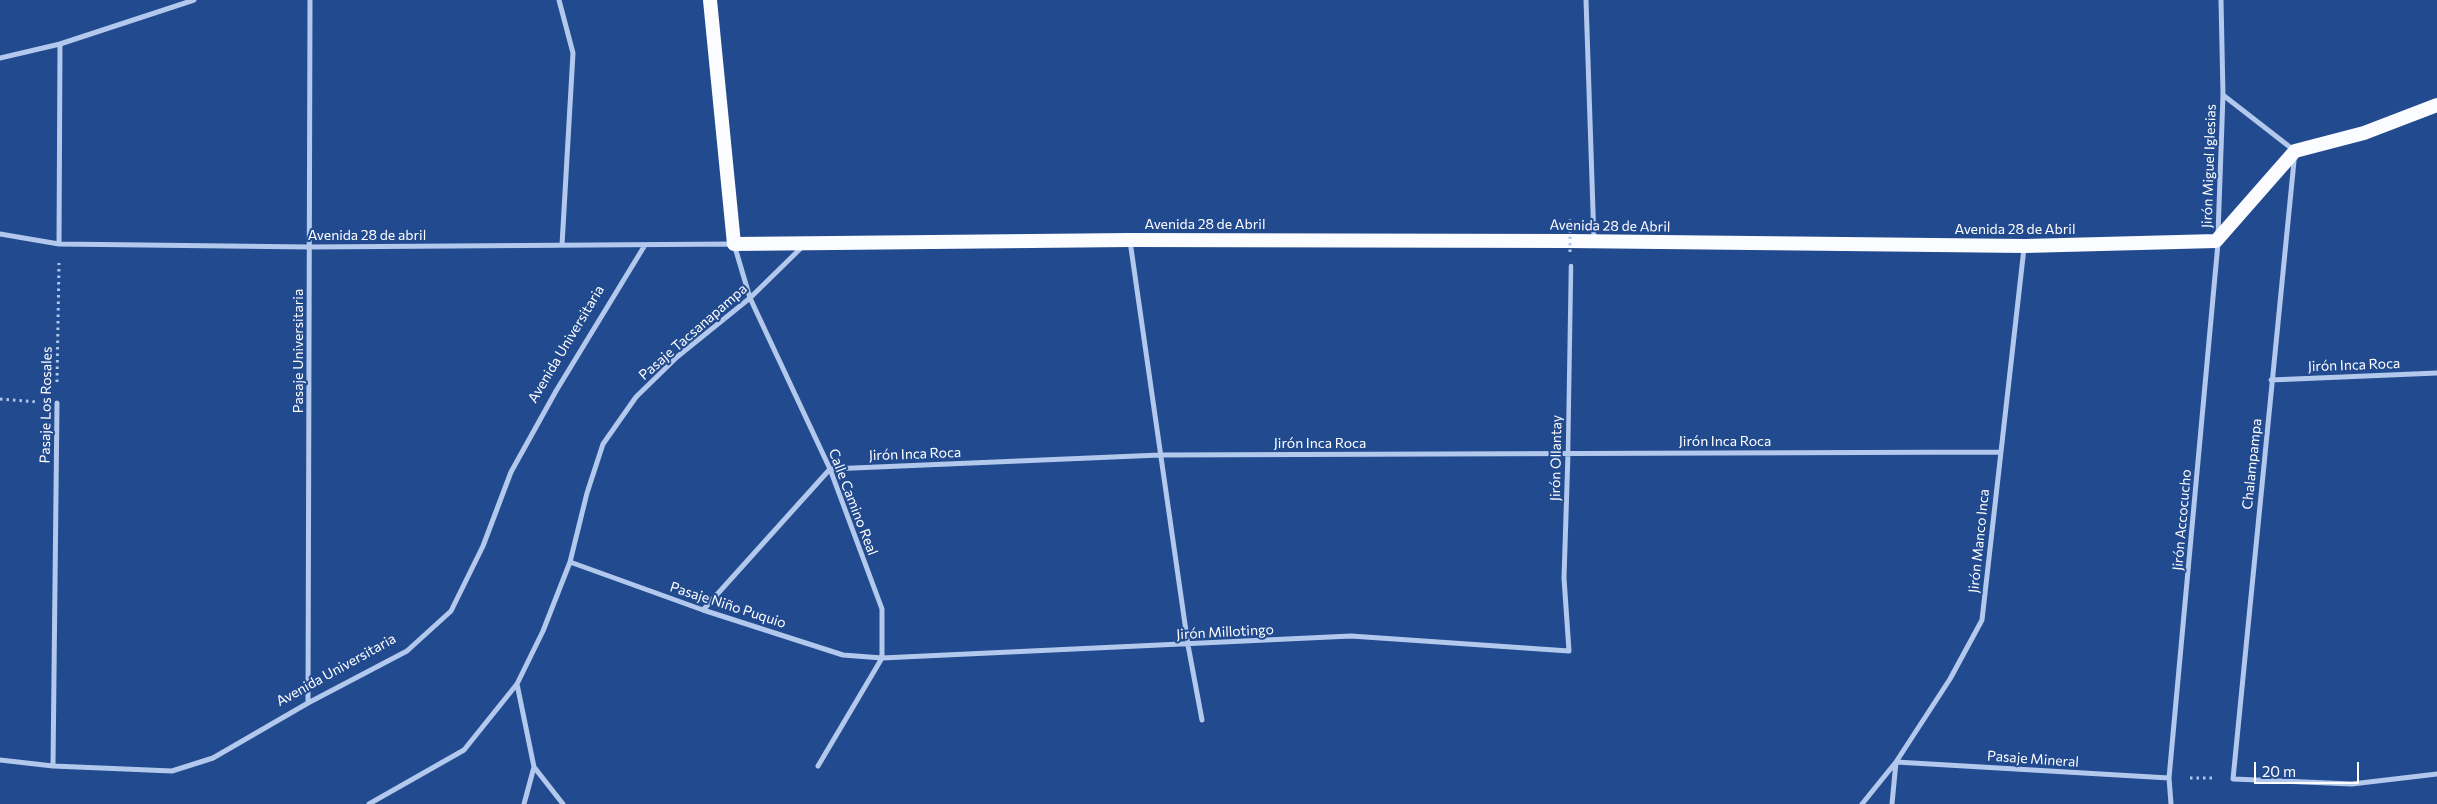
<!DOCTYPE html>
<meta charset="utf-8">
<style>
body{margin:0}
#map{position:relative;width:2437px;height:804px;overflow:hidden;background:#224a8f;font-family:Commissioner,sans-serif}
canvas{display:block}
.scale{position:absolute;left:2254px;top:762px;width:105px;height:22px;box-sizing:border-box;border:2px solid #fff;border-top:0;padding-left:6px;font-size:15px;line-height:18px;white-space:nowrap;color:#fff;-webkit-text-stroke:4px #224a8f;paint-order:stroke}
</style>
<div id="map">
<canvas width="2437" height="804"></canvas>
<div class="scale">20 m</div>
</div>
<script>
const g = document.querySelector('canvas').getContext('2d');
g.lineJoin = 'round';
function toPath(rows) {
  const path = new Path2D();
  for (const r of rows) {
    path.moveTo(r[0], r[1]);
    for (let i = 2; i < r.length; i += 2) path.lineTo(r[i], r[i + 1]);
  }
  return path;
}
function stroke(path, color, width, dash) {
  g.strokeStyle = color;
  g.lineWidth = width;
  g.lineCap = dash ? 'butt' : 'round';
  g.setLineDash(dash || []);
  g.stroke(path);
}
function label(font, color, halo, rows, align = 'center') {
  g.font = font + ' Commissioner,sans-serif';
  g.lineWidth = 4;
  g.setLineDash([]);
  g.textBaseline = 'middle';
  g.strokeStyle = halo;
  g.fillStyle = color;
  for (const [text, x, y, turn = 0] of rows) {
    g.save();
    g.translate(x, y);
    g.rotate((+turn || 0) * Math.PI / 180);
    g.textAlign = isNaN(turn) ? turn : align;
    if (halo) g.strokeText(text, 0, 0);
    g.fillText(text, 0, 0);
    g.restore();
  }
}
const path = toPath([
 [57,382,59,263],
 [0,399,37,402],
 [2190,778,2213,778]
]);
const pedestrian = toPath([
 [1568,453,1571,266]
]);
const minor = toPath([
 [559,0,573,53,562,245],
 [1586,0,1594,241],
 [0,58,60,44,194,0],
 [2223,95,2295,151,2233,779,2352,784,2437,774],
 [0,234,59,244,310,247,734,244,750,298,830,469,882,609,882,658,818,766],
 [2218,234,2223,95,2221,0],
 [1130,241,1188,645,1202,720],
 [59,244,60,44],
 [2271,380,2437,373],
 [570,562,703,610,843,655,882,658,1351,636,1569,651,1564,578,1568,453],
 [703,610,830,469,1160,455,2001,452],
 [517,684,534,767,524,804],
 [308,703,310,0],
 [0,760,53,766,172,771,213,758,308,703,407,651,451,611,483,546,511,472,556,391,645,245],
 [53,766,57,403],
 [534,767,563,804],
 [369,804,464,750,517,684,543,631,570,562,587,493,603,444,636,397,677,357,750,298,803,246],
 [1862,804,1896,762,1950,679,1982,620,2024,248],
 [1892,804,1896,762,2169,778],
 [2171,804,2169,778,2218,243]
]);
const trunk = toPath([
 [710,0,734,244,1130,240,1569,241,2025,246,2216,241,2295,151,2364,133,2437,105]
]);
const pathBridge = toPath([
 [1570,252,1570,219]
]);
const streetNames = [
 ["Jirón Miguel Iglesias",2209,166,-88],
 ["Avenida 28 de Abril",1205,224],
 ["Avenida 28 de Abril",1610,226,1],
 ["Avenida 28 de Abril",2015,229],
 ["Avenida 28 de abril",367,235],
 ["Pasaje Tacsanapampa",693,332,-41],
 ["Avenida Universitaria",566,344,-59],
 ["Pasaje Universitaria",298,351,-90],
 ["Jirón Inca Roca",2354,365,-2],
 ["Pasaje Los Rosales",46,405,-89],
 ["Jirón Inca Roca",1725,441],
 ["Jirón Inca Roca",1320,443],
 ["Jirón Inca Roca",915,454,-2],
 ["Jirón Ollantay",1556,458,-89],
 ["Chalampampa",2252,464,-84],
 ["Calle Camino Real",853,502,69],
 ["Jirón Accocucho",2182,520,-85],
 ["Jirón Manco Inca",1979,541,-84],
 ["Pasaje Niño Puquio",728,605,18],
 ["Jirón Millotingo",1225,632,-3],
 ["Avenida Universitaria",336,670,-29],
 ["Pasaje Mineral",2033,759,4]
];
stroke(path, '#b2c8ec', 3, [2.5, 4]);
stroke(pedestrian, '#b2c8ec', 4.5);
stroke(minor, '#b2c8ec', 5);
stroke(trunk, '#fbfcff', 14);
stroke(pathBridge, '#b2c8ec', 3, [2.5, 4]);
label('14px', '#fff', '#224a8f', streetNames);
</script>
